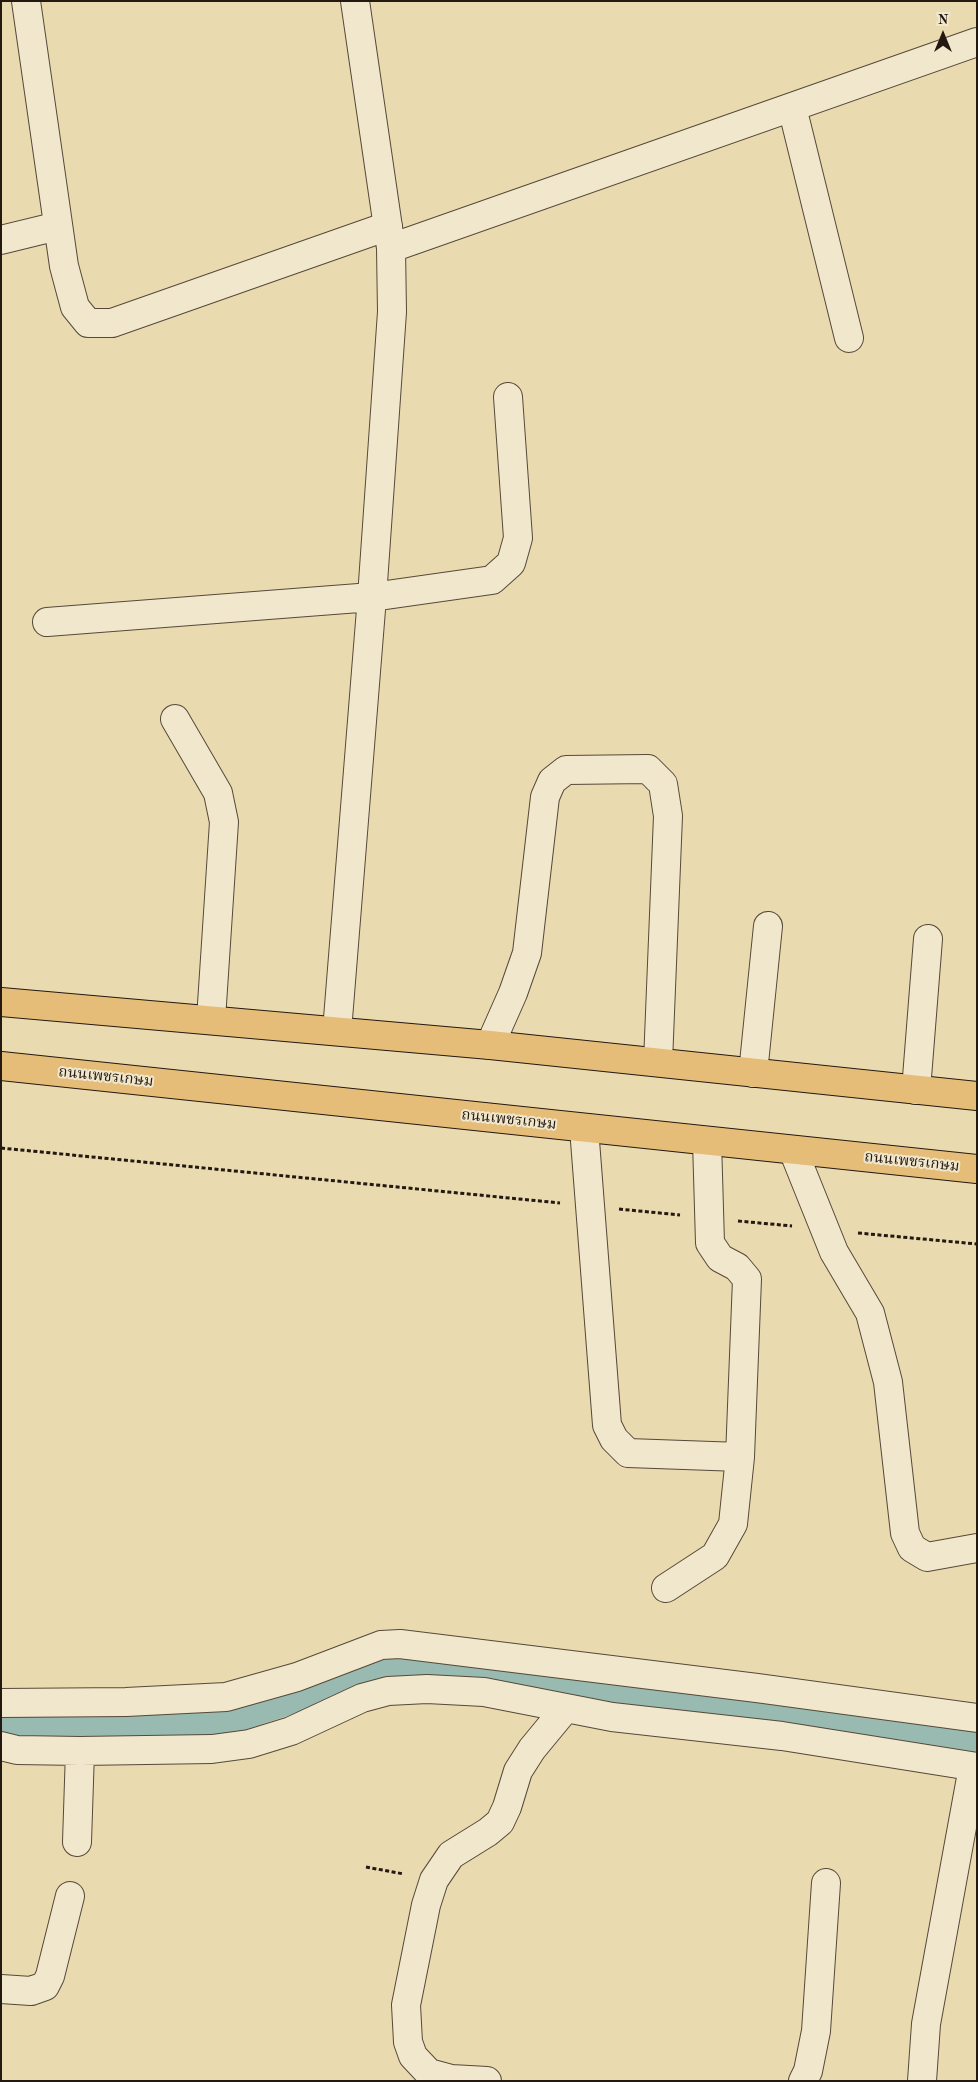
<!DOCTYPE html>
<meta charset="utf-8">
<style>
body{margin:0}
#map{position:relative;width:978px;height:2082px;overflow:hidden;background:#eadab0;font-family:"Old Standard TT",serif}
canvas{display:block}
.frame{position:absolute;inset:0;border:2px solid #231911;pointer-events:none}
.north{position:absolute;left:918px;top:10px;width:50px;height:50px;-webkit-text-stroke:4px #f1e7cc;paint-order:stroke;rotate:0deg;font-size:14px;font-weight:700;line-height:20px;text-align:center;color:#231911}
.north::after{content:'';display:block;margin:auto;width:18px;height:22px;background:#231911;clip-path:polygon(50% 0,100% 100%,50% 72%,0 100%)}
</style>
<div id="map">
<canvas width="978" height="2082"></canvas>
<div class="frame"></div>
<div class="north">N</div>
</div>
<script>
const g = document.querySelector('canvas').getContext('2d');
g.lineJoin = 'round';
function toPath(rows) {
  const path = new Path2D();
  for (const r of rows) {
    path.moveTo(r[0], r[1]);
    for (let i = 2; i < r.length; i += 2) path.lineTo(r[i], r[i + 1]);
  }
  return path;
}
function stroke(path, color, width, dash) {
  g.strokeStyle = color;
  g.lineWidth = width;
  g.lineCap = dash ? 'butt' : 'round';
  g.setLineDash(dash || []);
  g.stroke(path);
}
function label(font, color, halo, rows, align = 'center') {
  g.font = font + ' "Old Standard TT","Noto Serif Thai",serif';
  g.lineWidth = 4;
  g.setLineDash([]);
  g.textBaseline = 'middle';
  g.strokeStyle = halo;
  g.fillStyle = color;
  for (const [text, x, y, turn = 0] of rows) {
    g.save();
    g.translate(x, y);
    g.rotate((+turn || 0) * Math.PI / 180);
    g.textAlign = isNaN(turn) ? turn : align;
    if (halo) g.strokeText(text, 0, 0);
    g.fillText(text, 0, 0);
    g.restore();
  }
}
const canal = toPath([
 [1,1718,211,1723,385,1666,475,1667,977,1736]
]);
const path = toPath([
 [1,1148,560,1203],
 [619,1209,680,1215],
 [738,1221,792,1226],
 [858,1233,977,1244],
 [366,1867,404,1874]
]);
const minor = toPath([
 [26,1,64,266,75,307,88,323,112,323,388,226],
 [792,107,849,338],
 [1,240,58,226],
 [391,248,977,42],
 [47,622,372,597,492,580,511,563,518,538,508,397],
 [175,719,218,793,224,822,211,1019],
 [337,1031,372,597,392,312,391,248,355,1],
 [490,1045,513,993,527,953,545,797,552,781,566,770,648,769,663,784,668,816,658,1062],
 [753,1073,768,926],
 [916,1090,928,939],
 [584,1128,607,1425,614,1439,628,1453,740,1457,747,1279,737,1267,720,1258,710,1243,707,1141],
 [793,1150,834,1252,870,1313,888,1382,905,1533,912,1548,927,1557,977,1548],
 [666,1588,715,1556,733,1524,740,1457],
 [1,1703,126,1702,226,1697,297,1677,381,1645,400,1644,757,1688,977,1718],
 [1,1746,17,1750,80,1751,212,1749,249,1744,291,1731,362,1698,388,1691,427,1689,484,1692,612,1717,782,1736,977,1767],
 [77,1842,80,1751],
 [1,1989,31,1991,45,1986,50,1976,70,1896],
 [487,2081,451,2079,429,2073,413,2056,408,2042,406,2005,426,1905,434,1880,451,1855,488,1832,500,1822,507,1807,518,1771,532,1749,565,1709],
 [803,2081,808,2071,816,2031,826,1883],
 [922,2081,926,2024,973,1767]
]);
const major = toPath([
 [1,1002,490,1045,977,1096],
 [1,1066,977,1169]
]);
const streetNames = [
 ["ถนนเพชรเกษม",106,1077,6],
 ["ถนนเพชรเกษม",509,1120,6],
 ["ถนนเพชรเกษม",912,1162,6]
];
stroke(canal, '#98bab0', 34);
stroke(minor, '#554939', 30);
stroke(major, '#231911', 30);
stroke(path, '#231911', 3, [4, 2.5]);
stroke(minor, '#f1e7cc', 28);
stroke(major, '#e5bd78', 28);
label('15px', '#231911', '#f1e7cc', streetNames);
</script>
